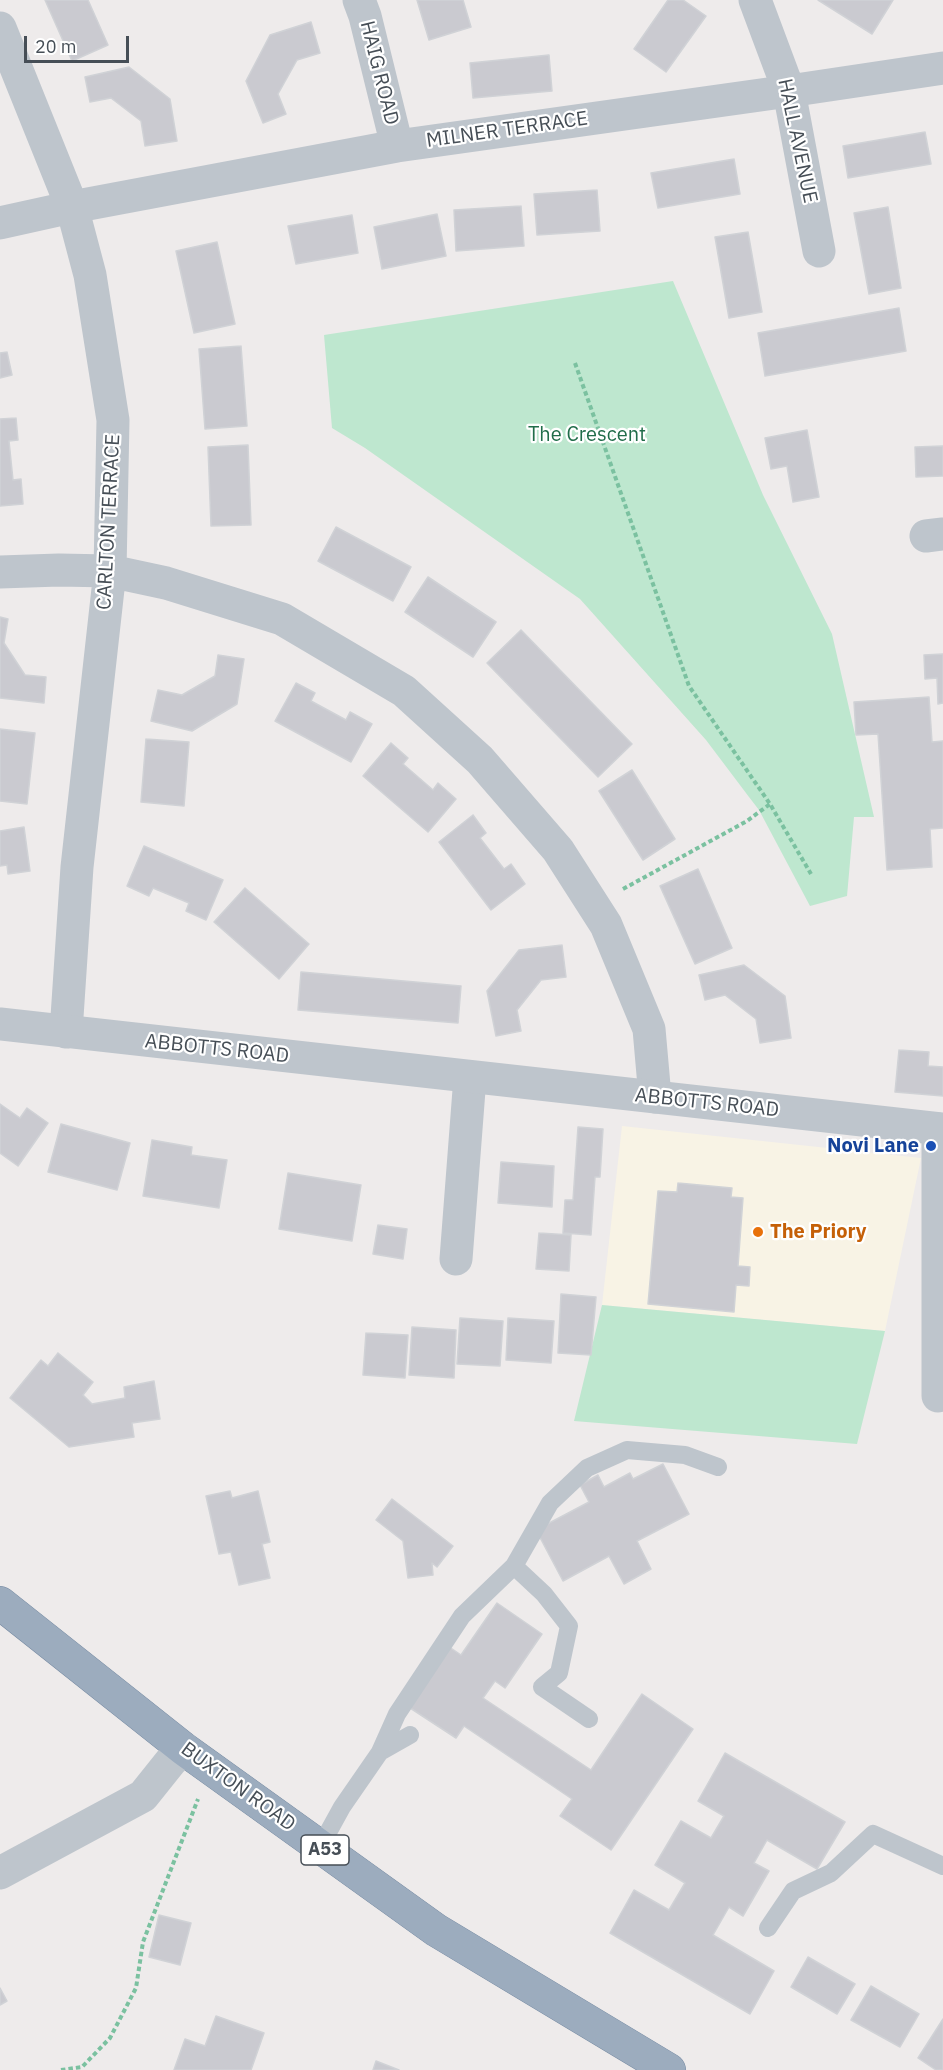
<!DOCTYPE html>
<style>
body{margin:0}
#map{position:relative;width:943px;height:2070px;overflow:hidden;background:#eeebeb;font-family:"IBM Plex Sans",sans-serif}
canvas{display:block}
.scale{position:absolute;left:24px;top:36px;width:105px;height:27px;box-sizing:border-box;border:3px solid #464e56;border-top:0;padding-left:8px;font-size:18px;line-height:21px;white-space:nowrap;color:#464e56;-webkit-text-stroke:4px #fff;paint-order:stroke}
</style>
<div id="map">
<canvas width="943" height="2070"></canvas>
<div class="scale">20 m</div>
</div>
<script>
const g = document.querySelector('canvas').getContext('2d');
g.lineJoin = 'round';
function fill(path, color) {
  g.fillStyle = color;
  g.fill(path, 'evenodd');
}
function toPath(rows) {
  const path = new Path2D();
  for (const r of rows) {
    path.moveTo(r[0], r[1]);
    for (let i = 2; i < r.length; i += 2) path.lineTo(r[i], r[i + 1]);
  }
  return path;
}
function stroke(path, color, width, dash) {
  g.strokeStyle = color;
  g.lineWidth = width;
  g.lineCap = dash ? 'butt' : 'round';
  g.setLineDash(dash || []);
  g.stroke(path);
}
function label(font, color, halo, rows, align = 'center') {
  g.font = font + ' "IBM Plex Sans",sans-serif';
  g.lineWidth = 4.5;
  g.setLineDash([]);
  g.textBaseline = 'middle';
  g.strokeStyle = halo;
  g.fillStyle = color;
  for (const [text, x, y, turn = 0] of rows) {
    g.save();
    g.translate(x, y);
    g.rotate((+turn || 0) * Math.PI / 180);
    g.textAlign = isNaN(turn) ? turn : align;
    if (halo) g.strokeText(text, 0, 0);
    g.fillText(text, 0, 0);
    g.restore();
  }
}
const commercial = toPath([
 [622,1126,921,1158,885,1331,602,1305]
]);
const green = toPath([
 [673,281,763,495,832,634,874,817,854,817,847,896,810,906,759,810,749,797,706,740,580,599,365,448,332,428,324,335],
 [602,1305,885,1331,857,1444,574,1421]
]);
const building = toPath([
 [45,0,88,0,108,45,72,61,45,0],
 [417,0,463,0,471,27,429,40,417,0],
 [668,0,683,0,706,16,666,72,634,49,668,0],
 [818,0,893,0,872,34,818,0],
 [311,22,320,53,297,60,278,94,286,114,263,123,246,81,270,35,311,22],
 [549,55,552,91,473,98,470,63,549,55],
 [129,67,170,99,177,141,145,146,141,121,111,98,90,102,85,77,129,67],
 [925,132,931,164,848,178,843,146,925,132],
 [734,159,740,194,658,208,651,173,734,159],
 [597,190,600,231,537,235,534,194,597,190],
 [521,206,524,246,456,251,454,210,521,206],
 [888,207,901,288,869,294,854,213,888,207],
 [437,214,446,256,382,269,374,227,437,214],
 [352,215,358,253,296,264,288,226,352,215],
 [748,232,762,312,729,318,715,237,748,232],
 [217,242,235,324,194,333,176,251,217,242],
 [899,308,906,351,765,376,758,333,899,308],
 [241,346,247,426,205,429,199,349,241,346],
 [7,352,12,375,0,378,0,353,7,352],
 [16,418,18,440,9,441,13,480,21,479,23,504,0,506,0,419,16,418],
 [807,430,819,497,793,502,787,466,771,469,765,438,807,430],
 [248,445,251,525,211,526,208,447,248,445],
 [943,446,943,476,916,477,915,447,943,446],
 [336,527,411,567,393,601,318,561,336,527],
 [428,577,496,622,473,657,405,612,428,577],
 [0,617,8,619,4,643,25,675,46,677,44,703,0,698,0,617],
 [521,630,632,744,598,777,487,663,521,630],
 [943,654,943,703,938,704,937,678,925,679,924,655,943,654],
 [218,655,244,659,237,704,192,731,151,721,158,690,182,695,215,676,218,655],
 [296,683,315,693,311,701,346,720,350,712,372,724,351,762,275,721,296,683],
 [929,697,932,742,943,741,943,828,930,829,932,867,887,870,878,734,856,735,854,702,929,697],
 [0,729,35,733,27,804,0,801,0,729],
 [146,739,189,742,184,806,141,802,146,739],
 [391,743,408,758,403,764,433,790,438,783,456,799,428,832,363,776,391,743],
 [632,770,675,839,643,860,599,791,632,770],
 [473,815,486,833,480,838,504,869,511,864,525,884,491,910,439,842,473,815],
 [24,827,30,871,8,874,7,865,0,866,0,831,24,827],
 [144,846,223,880,206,920,186,911,189,903,153,888,149,896,127,886,144,846],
 [698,869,732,948,695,964,660,886,698,869],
 [245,888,309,944,279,979,214,922,245,888],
 [562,945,566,977,541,980,517,1010,521,1031,496,1036,487,991,519,950,562,945],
 [744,965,785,996,791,1038,760,1043,756,1019,725,995,705,1000,699,975,744,965],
 [301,972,461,986,458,1023,298,1010,301,972],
 [899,1050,929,1052,928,1066,943,1067,943,1096,895,1092,899,1050],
 [0,1104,20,1118,27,1108,48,1123,18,1166,0,1153,0,1104],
 [61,1124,130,1143,117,1190,48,1172,61,1124],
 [578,1127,603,1129,600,1177,595,1177,591,1235,563,1233,565,1200,573,1200,578,1127],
 [152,1140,192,1147,191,1155,227,1160,219,1208,143,1196,152,1140],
 [501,1162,554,1166,552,1207,498,1203,501,1162],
 [288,1173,361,1185,352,1241,279,1229,288,1173],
 [678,1183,732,1188,731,1197,743,1198,738,1266,750,1267,749,1286,736,1285,734,1312,648,1304,658,1191,677,1192,678,1183],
 [378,1225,407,1229,403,1259,373,1254,378,1225],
 [539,1233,571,1235,569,1271,536,1269,539,1233],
 [561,1294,596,1297,591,1355,558,1353,561,1294],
 [460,1318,503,1321,500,1366,457,1364,460,1318],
 [508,1318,554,1321,551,1363,506,1360,508,1318],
 [412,1327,456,1330,454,1378,409,1375,412,1327],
 [366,1333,408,1335,405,1378,363,1375,366,1333],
 [58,1353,93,1382,83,1395,92,1404,125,1398,124,1387,154,1381,160,1419,132,1423,134,1437,69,1447,10,1398,41,1360,48,1366,58,1353],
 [663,1464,689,1514,637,1541,651,1569,624,1584,609,1556,563,1581,536,1530,589,1502,580,1485,598,1475,604,1487,630,1473,633,1479,663,1464],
 [230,1491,232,1498,258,1491,270,1542,262,1544,270,1578,239,1585,231,1552,219,1554,206,1496,230,1491],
 [392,1499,453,1546,437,1567,432,1563,433,1575,408,1578,403,1541,376,1520,392,1499],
 [497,1603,542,1634,505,1688,495,1681,483,1698,591,1770,642,1694,693,1729,611,1850,560,1816,572,1799,464,1726,456,1738,404,1704,445,1644,461,1655,497,1603],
 [725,1753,845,1822,817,1869,767,1840,754,1863,769,1871,743,1916,729,1907,713,1935,774,1971,750,2014,610,1933,634,1890,669,1910,685,1883,655,1865,681,1821,711,1838,724,1816,698,1801,725,1753],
 [159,1915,191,1923,180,1965,149,1957,159,1915],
 [808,1957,855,1984,837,2014,791,1987,808,1957],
 [871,1986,919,2014,900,2047,851,2020,871,1986],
 [0,1988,7,2001,0,2005,0,1988],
 [216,2016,264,2033,251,2070,174,2070,185,2039,205,2046,216,2016],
 [943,2019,943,2070,936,2070,918,2058,943,2019],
 [376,2061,399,2070,373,2070,376,2061]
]);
const path = toPath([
 [575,363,689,686,770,804,811,874],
 [623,889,747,821,770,804],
 [61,2070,82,2067,110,2038,136,1988,143,1942,198,1799]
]);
const service = toPath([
 [514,1566,544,1594,569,1626,559,1673,542,1687,589,1719],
 [380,1752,397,1714,462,1616,514,1566,550,1503,587,1468,627,1450,685,1455,718,1467],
 [320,1847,342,1807,380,1752,410,1735],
 [768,1928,793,1891,831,1873,873,1834,943,1866]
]);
const minor = toPath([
 [359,0,365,16,397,146],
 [755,0,789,91,819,251],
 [0,28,72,207,90,275,113,420,110,571,77,867,66,1032],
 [0,223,72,207,397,146,789,91,943,68],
 [926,536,943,534],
 [0,572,59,570,110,571,166,583,282,619,404,691,480,760,558,850,606,925,649,1029,655,1097],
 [456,1259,470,1077],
 [938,1396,938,1129],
 [0,1873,143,1796,171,1761,184,1749]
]);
const tertiary = toPath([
 [0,1024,943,1129]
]);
const trunk = toPath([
 [0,1603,184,1749,436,1930,669,2070]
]);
const markers = [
 [931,1146,6,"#1a4fb4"],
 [758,1232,6,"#e8710a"]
];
const shields = [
 [325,1850,48]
];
const shieldNames = [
 ["A53",325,1850]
];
const streetNames = [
 ["HAIG ROAD",379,73,76],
 ["MILNER TERRACE",507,130,-8],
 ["HALL AVENUE",797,141,78],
 ["CARLTON TERRACE",109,522,-87],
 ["ABBOTTS ROAD",217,1049,6],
 ["ABBOTTS ROAD",707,1103,6],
 ["BUXTON ROAD",238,1787,36]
];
const parkNames = [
 ["The Crescent",587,435]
];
const transitNames = [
 ["Novi Lane",919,1146]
];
const foodNames = [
 ["The Priory",770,1232]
];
fill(commercial, '#f8f3e5');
fill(green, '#bee7cf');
fill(building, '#cacad0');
stroke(building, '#d0d2d6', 1.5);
stroke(trunk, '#7488a0', 34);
stroke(path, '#7bc1a0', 4, [4.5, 3]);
stroke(service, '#bec5cc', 18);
stroke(minor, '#bec5cc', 33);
stroke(tertiary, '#bec5cc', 33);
stroke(trunk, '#9cacbe', 33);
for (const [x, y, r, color] of markers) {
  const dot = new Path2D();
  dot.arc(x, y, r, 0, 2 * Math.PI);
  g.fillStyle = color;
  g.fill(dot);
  stroke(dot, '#fff', 2);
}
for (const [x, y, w] of shields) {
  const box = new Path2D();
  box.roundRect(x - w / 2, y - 15, w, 30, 4.5);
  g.fillStyle = '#fff';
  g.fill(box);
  stroke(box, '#464e56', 1.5);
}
label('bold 18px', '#464e56', null, shieldNames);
label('20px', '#464e56', '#fff', streetNames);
label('20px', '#216d4a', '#fff', parkNames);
label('bold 20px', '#164399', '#fff', transitNames, 'right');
label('bold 20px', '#c56008', '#fff', foodNames, 'left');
</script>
